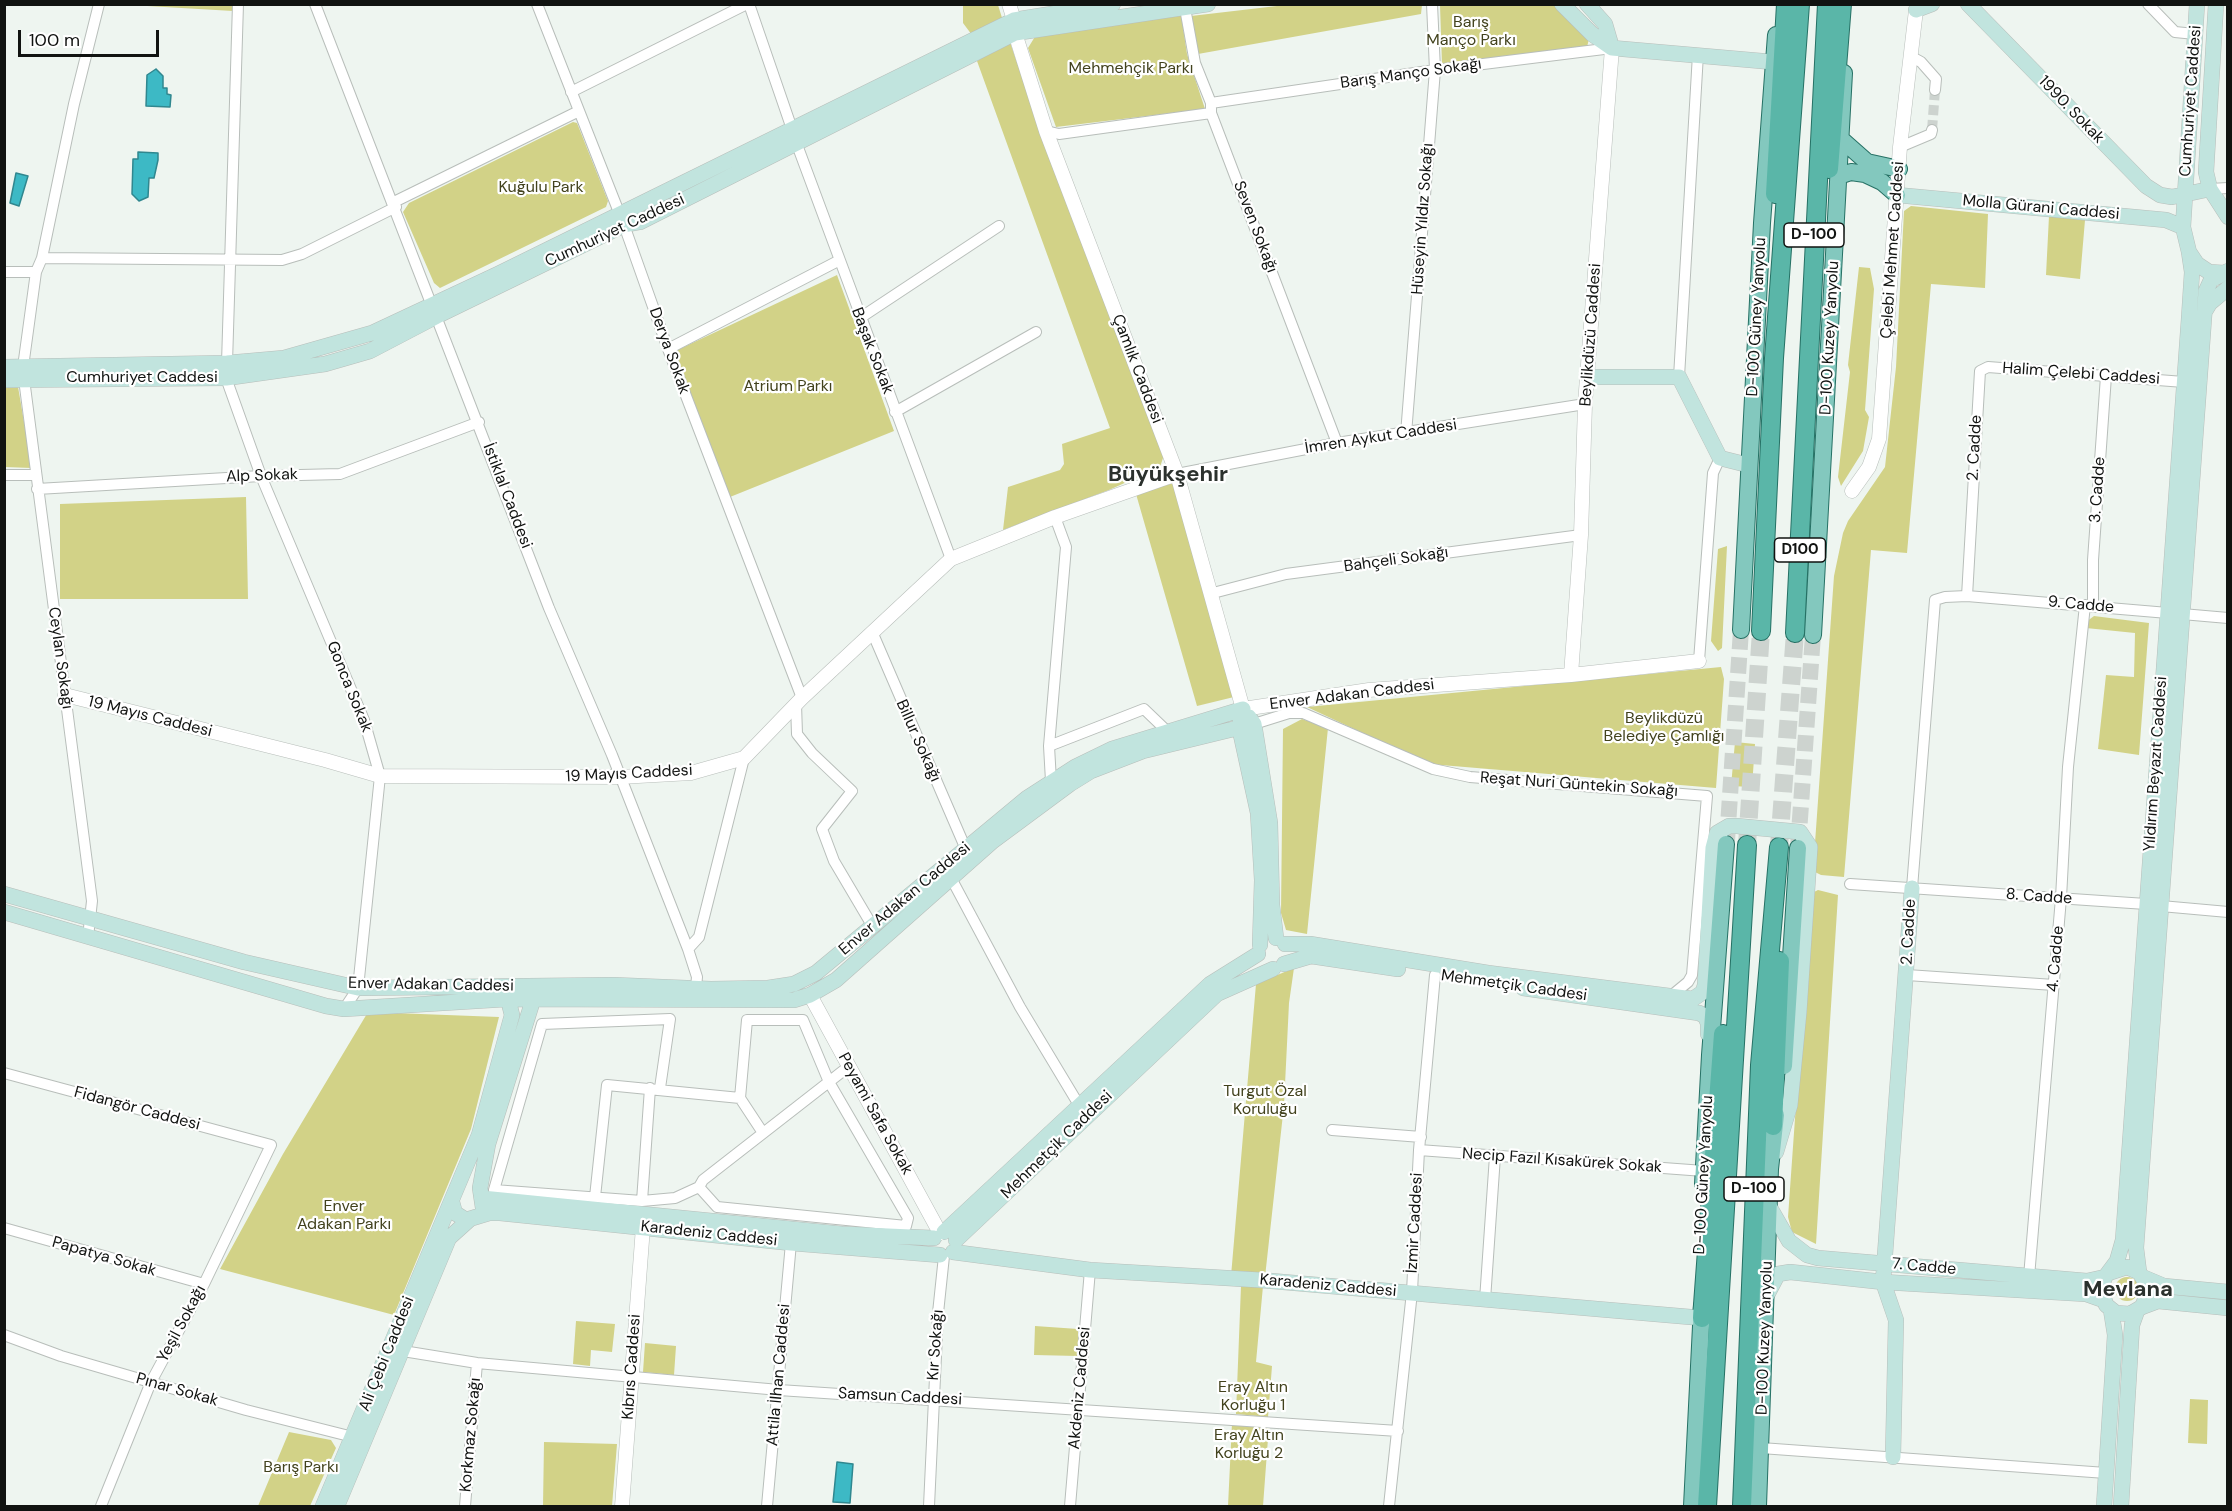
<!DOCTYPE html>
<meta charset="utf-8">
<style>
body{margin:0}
#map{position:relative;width:2232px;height:1511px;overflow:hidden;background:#eef5f0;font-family:"DM Sans",sans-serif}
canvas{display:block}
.frame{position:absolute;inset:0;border:6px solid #111311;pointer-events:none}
.scale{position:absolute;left:18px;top:30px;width:141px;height:27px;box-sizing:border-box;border:3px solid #111311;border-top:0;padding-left:8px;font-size:18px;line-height:21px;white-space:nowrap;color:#111311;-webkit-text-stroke:4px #fff;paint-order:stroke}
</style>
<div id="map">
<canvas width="2232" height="1511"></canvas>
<div class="frame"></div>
<div class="scale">100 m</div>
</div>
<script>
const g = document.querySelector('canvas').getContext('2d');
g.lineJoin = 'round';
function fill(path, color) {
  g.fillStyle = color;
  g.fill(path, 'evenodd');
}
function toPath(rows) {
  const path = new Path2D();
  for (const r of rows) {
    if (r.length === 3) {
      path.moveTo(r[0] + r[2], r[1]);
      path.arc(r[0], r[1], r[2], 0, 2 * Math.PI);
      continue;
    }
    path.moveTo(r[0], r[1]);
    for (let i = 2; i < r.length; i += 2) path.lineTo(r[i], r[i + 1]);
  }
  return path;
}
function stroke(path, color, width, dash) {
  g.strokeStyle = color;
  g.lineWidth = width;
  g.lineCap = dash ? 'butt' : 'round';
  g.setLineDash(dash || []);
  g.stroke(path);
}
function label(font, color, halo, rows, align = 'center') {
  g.font = font + ' "DM Sans",sans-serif';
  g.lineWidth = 4.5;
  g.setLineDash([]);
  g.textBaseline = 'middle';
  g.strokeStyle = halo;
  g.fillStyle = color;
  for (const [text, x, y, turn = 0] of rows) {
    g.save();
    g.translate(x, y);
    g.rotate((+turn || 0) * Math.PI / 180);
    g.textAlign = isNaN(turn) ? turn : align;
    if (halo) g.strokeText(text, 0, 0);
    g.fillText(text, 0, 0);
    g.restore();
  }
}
const green = toPath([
 [1294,4,1422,5,1421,14,1198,54,1191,16],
 [130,5,233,5,233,11],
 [963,5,998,5,1003,21,972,35,963,23],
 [1440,5,1556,5,1589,39,1587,47,1442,65],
 [1181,13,1187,54,1205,109,1056,127,1028,48,1036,35],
 [1010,42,1053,168,1164,455,1160,467,1109,490,1003,530,1008,487,1060,470,1064,464,1062,444,1110,428,977,61],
 [573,122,577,123,608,201,606,207,440,288,434,283,403,212,409,203],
 [1911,206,1988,214,1985,288,1931,284,1907,553,1871,550,1844,877,1821,875,1813,871,1834,576,1843,533,1848,521,1885,467,1896,367,1904,211],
 [2049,216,2085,220,2080,279,2046,275],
 [1859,267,1870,268,1874,289,1865,410,1869,417,1863,451,1841,486,1838,477,1850,372,1848,365],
 [837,275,894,431,730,497,671,353],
 [17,381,32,468,5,467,5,383],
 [1177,482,1234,697,1197,706,1136,494],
 [246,497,248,599,60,599,60,504],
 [1727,546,1722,648,1718,651,1711,641,1718,549],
 [2094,616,2149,623,2139,755,2098,749,2106,675,2134,677,2135,633,2086,628,2086,622],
 [1721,667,1724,679,1716,788,1429,764,1307,707],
 [1302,719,1328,728,1307,934,1286,930,1281,913,1283,729],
 [1735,742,1755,744,1752,787,1731,786],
 [1818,890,1838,895,1816,1244,1792,1232,1788,1217,1810,907,1812,893],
 [1294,968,1289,1003,1284,1105,1265,1277,1231,1276,1256,984],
 [368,1012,499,1017,471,1129,394,1315,220,1269,283,1154],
 [2127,1289,12],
 [1241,1286,1263,1286,1256,1362,1272,1366,1268,1417,1236,1414],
 [576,1321,615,1324,612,1352,591,1350,590,1366,573,1364],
 [1035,1326,1078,1329,1078,1356,1034,1355],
 [645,1343,676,1346,674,1375,643,1372],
 [2190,1399,2208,1400,2207,1444,2188,1443],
 [1232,1423,1269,1425,1263,1506,1228,1506],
 [289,1432,331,1440,336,1448,310,1506,258,1506],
 [544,1442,617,1444,612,1506,543,1506]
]);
const water = toPath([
 [156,69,163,76,163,88,167,88,167,94,171,95,170,107,146,106,147,75,156,69],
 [138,152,158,153,158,160,154,178,149,178,148,197,139,201,132,194,133,159,138,159,138,152],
 [16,173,28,176,19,206,10,203,16,173],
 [837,1462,853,1464,850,1503,833,1502,837,1462]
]);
const minorTunnel = toPath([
 [1932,130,1935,90]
]);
const primaryTunnel = toPath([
 [1727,841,1741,630],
 [1798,847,1813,635]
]);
const trunkTunnel = toPath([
 [1747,845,1761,631],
 [1779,846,1795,633]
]);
const minor = toPath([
 [315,4,549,608,612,755,688,949,697,977,696,987],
 [537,4,624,225,668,349,802,698],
 [749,4,792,129],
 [2148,4,2175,32,2195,34],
 [1185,8,1195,63,1211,103,1211,113,1337,443],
 [1910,56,1921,62,1936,79,1935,90],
 [571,92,747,4],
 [1211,103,1435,70,1612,48],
 [1046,131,1059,134,1211,113],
 [796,142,951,559],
 [1900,147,1931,134,1932,130],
 [2210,189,2228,188],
 [394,202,579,111],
 [42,258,282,260,302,254,396,207],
 [4,272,36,272],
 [860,318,999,226],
 [668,349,838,261],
 [227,363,238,4],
 [23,367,36,272,42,258,74,104,99,4],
 [1679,377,1698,54],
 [226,378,261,476,364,720,380,776,358,988,344,1009],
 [24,379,92,901,88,937],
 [895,412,1036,332],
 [1406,434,1435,70,1432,4],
 [1177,474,1337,443,1585,404],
 [4,475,35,475],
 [37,489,261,476,340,474,479,422],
 [1213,593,1286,574,1581,535],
 [1967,596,1980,371,1988,367,2184,382],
 [2093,605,2093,560,2106,376],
 [2182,614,2228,618],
 [873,634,965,847],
 [1699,661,1713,473,1720,458],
 [796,704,797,734,812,753,852,791,822,829,834,861,873,927],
 [1254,724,1289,713,1303,713,1433,769,1470,777,1707,796,1692,975,1688,982,1671,996],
 [1049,746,1144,709,1168,732],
 [1051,781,1049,746,1066,547,1055,517],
 [951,878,1020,1007,1079,1105],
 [1850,884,2146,904],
 [1912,888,1935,600,1945,597,1967,596,2168,613],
 [2161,906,2228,912],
 [688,949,699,937,744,758],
 [1907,975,2054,985],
 [4,1073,271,1145,204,1284,151,1382,101,1506],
 [660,1088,670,1019,542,1024,494,1190,642,1201,675,1198,699,1187,703,1180,848,1067],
 [740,1098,763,1133],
 [1332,1130,1421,1137],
 [1419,1150,1704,1171],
 [595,1197,607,1085,740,1098,747,1020,803,1020,829,1082,908,1218,906,1226,717,1207,699,1187],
 [642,1201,650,1088],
 [4,1228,204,1284],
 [2029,1277,2061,898,2068,767,2085,605],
 [1485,1300,1495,1156],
 [4,1335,61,1356,246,1410,353,1437],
 [403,1351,477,1363,779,1390,1398,1431],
 [1761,1448,2106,1473],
 [465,1506,477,1363],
 [767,1506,791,1243],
 [929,1506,938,1313,944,1256],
 [1070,1506,1090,1270],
 [1389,1506,1412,1292,1419,1150,1435,975]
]);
const tertiary = toPath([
 [1009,4,1014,20],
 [1015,33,1046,131,1177,474,1243,709,1369,690,1571,675,1699,661],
 [1852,491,1869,467,1879,439,1900,147,1916,10,1920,4],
 [1571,675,1581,535,1585,404,1612,48],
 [65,695,325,760,380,776,620,777,691,773,744,758,802,698,951,559,1055,517,1177,474],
 [810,995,940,1233],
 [622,1506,643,1227]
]);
const secondary = toPath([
 [1562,4,1592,34,1612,48],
 [1587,4,1605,24,1612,48],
 [1968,4,2146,186,2160,195,2172,197,2210,189],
 [2197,4,2183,227,2189,252,2197,264,2209,272,2225,273],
 [2216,4,2206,172,2210,189,2228,217],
 [1916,10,1932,4],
 [1612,48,1773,62],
 [1897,195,2166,220,2183,227],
 [2204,313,2210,303,2228,288],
 [4,367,227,363,284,358,372,333,498,274,1014,20,1113,4],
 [1588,377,1679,377,1720,458,1748,465],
 [4,380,226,378,325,364,370,351,437,316,624,225,640,222,1015,33,1208,4],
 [1249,717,1254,724,1270,823,1272,905,1276,938],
 [1241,719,1239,726,1258,813,1262,880,1260,945],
 [4,894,244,962,358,988,613,985,711,989,768,988,794,984,816,973,1027,798,1075,767,1112,749,1243,709],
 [4,912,326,1006,344,1009,508,999,794,1000,810,995,836,980,993,841,1070,784,1091,771,1143,751,1254,724],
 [1285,944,1310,944,1488,973,1693,999,1703,992,1705,985,1713,848,1717,833,1729,826,1737,826,1800,832,1810,847,1799,1012,1790,1105,1776,1152],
 [1284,964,1311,956,1398,969],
 [1523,988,1699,1013,1705,1016,1708,1023,1708,1034],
 [482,1198,842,1234,934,1238],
 [452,1202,455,1213,466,1220,489,1213,500,1213,791,1243,940,1255],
 [1769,1206,1789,1241,1807,1255,1818,1258,2087,1281,2105,1277],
 [483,1208,480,1188,488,1144,533,1000],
 [944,1232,1210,984,1258,954],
 [956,1240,1217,994,1273,969],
 [953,1252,1090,1270,1260,1280,1702,1318],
 [2139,1272,2136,1248,2206,291,2211,280,2228,271],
 [2109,1273,2127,1267,2139,1272,2148,1286,2148,1293,2142,1307,2130,1314,2116,1313,2106,1305,2101,1288,2105,1277,2117,1261,2123,1240,2189,318,2192,272,2189,252],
 [2145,1278,2164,1286,2228,1292],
 [1767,1295,1778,1274,1790,1272,1883,1282,2086,1294,2103,1300],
 [2142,1307,2158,1301,2228,1308],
 [1893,1457,1896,1320,1883,1282,1912,888],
 [323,1506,479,1135,512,1015,508,999],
 [337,1506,449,1238,469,1220],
 [2104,1506,2115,1335,2111,1310],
 [2121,1506,2132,1325,2137,1311]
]);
const primary = toPath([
 [1841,139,1867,162,1899,169],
 [1839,176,1851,172,1865,174,1882,182,1897,195],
 [1741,630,1762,223,1776,35],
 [1813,635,1844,73],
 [1784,1066,1798,848],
 [1703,1184,1710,1055,1726,844],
 [1692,1506,1702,1306],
 [1758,1506,1770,1169,1776,1115]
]);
const trunk = toPath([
 [1829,169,1842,4],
 [1775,194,1786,4],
 [1761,631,1774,358,1800,4],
 [1795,633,1827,4],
 [1773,1126,1780,961],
 [1702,1318,1723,1034],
 [1707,1506,1747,845],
 [1742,1506,1760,1065,1779,847]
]);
const shields = [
 [1814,235,60],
 [1800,550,51],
 [1754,1189,60]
];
const shieldNames = [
 ["D-100",1814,235],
 ["D100",1800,550],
 ["D-100",1754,1189]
];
const parkNames = [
 ["Barış",1471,23],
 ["Manço Parkı",1471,41],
 ["Mehmehçik Parkı",1131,69],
 ["Kuğulu Park",541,188],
 ["Atrium Parkı",788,387],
 ["Beylikdüzü",1664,719],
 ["Belediye Çamlığı",1664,737],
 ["Turgut Özal",1265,1092],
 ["Koruluğu",1265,1110],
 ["Enver",344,1207],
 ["Adakan Parkı",344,1225],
 ["Eray Altın",1253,1388],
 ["Korluğu 1",1253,1406],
 ["Eray Altın",1249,1436],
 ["Korluğu 2",1249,1454],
 ["Barış Parkı",301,1468]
];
const streetNames = [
 ["Barış Manço Sokağı",1411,74,-8],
 ["Cumhuriyet Caddesi",2191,101,-86],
 ["1990. Sokak",2071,110,46],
 ["Molla Gürani Caddesi",2041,208,5],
 ["Hüseyin Yıldız Sokağı",1423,219,-86],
 ["Seven Sokağı",1255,227,69],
 ["Cumhuriyet Caddesi",615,231,-25],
 ["Çelebi Mehmet Caddesi",1893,250,-86],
 ["D-100 Güney Yanyolu",1757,317,-87],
 ["Beylikdüzü Caddesi",1591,335,-86],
 ["D-100 Kuzey Yanyolu",1830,338,-87],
 ["Derya Sokak",669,351,70],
 ["Başak Sokak",872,351,69],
 ["Çamlık Caddesi",1137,369,69],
 ["Halim Çelebi Caddesi",2081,374,4],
 ["Cumhuriyet Caddesi",142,378],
 ["İmren Aykut Caddesi",1381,437,-9],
 ["2. Cadde",1975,448,-87],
 ["Alp Sokak",262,476,-2],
 ["3. Cadde",2098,490,-86],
 ["İstiklal Caddesi",507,496,69],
 ["Bahçeli Sokağı",1396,560,-8],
 ["9. Cadde",2081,605,5],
 ["Ceylan Sokağı",60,658,82],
 ["Gonca Sokak",349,687,68],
 ["Enver Adakan Caddesi",1352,695,-7],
 ["19 Mayıs Caddesi",150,717,14],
 ["Billur Sokağı",918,741,66],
 ["Yıldırım Beyazıt Caddesi",2156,764,-86],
 ["19 Mayıs Caddesi",629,774,-3],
 ["Reşat Nuri Güntekin Sokağı",1579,785,4],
 ["8. Cadde",2039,897,4],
 ["Enver Adakan Caddesi",905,899,-40],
 ["2. Cadde",1909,932,-87],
 ["4. Cadde",2056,959,-85],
 ["Enver Adakan Caddesi",431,985,1],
 ["Mehmetçik Caddesi",1514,986,8],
 ["Fidangör Caddesi",137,1109,15],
 ["Peyami Safa Sokak",875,1114,61],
 ["Mehmetçik Caddesi",1057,1145,-44],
 ["Necip Fazıl Kısakürek Sokak",1562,1161,4],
 ["D-100 Güney Yanyolu",1704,1175,-87],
 ["İzmir Caddesi",1415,1223,-87],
 ["Karadeniz Caddesi",709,1234,6],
 ["Papatya Sokak",104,1257,16],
 ["7. Cadde",1924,1267,5],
 ["Karadeniz Caddesi",1328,1286,5],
 ["Yeşil Sokağı",182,1324,-62],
 ["D-100 Kuzey Yanyolu",1765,1338,-88],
 ["Kır Sokağı",936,1345,-86],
 ["Ali Çebi Caddesi",387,1354,-68],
 ["Kıbrıs Caddesi",632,1367,-86],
 ["Attila İlhan Caddesi",779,1375,-85],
 ["Akdeniz Caddesi",1080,1388,-85],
 ["Pınar Sokak",177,1390,16],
 ["Samsun Caddesi",900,1397,3],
 ["Korkmaz Sokağı",471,1435,-85]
];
const districtNames = [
 ["Büyükşehir",1168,475],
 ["Mevlana",2128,1290]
];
fill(green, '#d2d287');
fill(water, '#3db9c5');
stroke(water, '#30878f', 1.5);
stroke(minorTunnel, '#cdd3cf', 10, [10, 5]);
stroke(primaryTunnel, '#cdd3cf', 16, [16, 8]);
stroke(trunkTunnel, '#cdd3cf', 18, [18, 9]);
stroke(minor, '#b8beba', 12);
stroke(tertiary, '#b8beba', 15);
stroke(secondary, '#b8beba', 16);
stroke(primary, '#267165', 18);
stroke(trunk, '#267165', 20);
stroke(minor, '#fff', 10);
stroke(tertiary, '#fff', 14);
stroke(secondary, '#c1e4de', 15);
stroke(primary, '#83c8be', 16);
stroke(trunk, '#5ab6a8', 18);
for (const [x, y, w] of shields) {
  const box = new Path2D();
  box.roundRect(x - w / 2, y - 12, w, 24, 4.5);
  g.fillStyle = '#fff';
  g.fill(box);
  stroke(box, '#111311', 1.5);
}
label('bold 15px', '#111311', null, shieldNames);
label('16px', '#42421d', '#fff', parkNames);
label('16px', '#111311', '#fff', streetNames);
label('bold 22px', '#2b312d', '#fff', districtNames);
</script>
